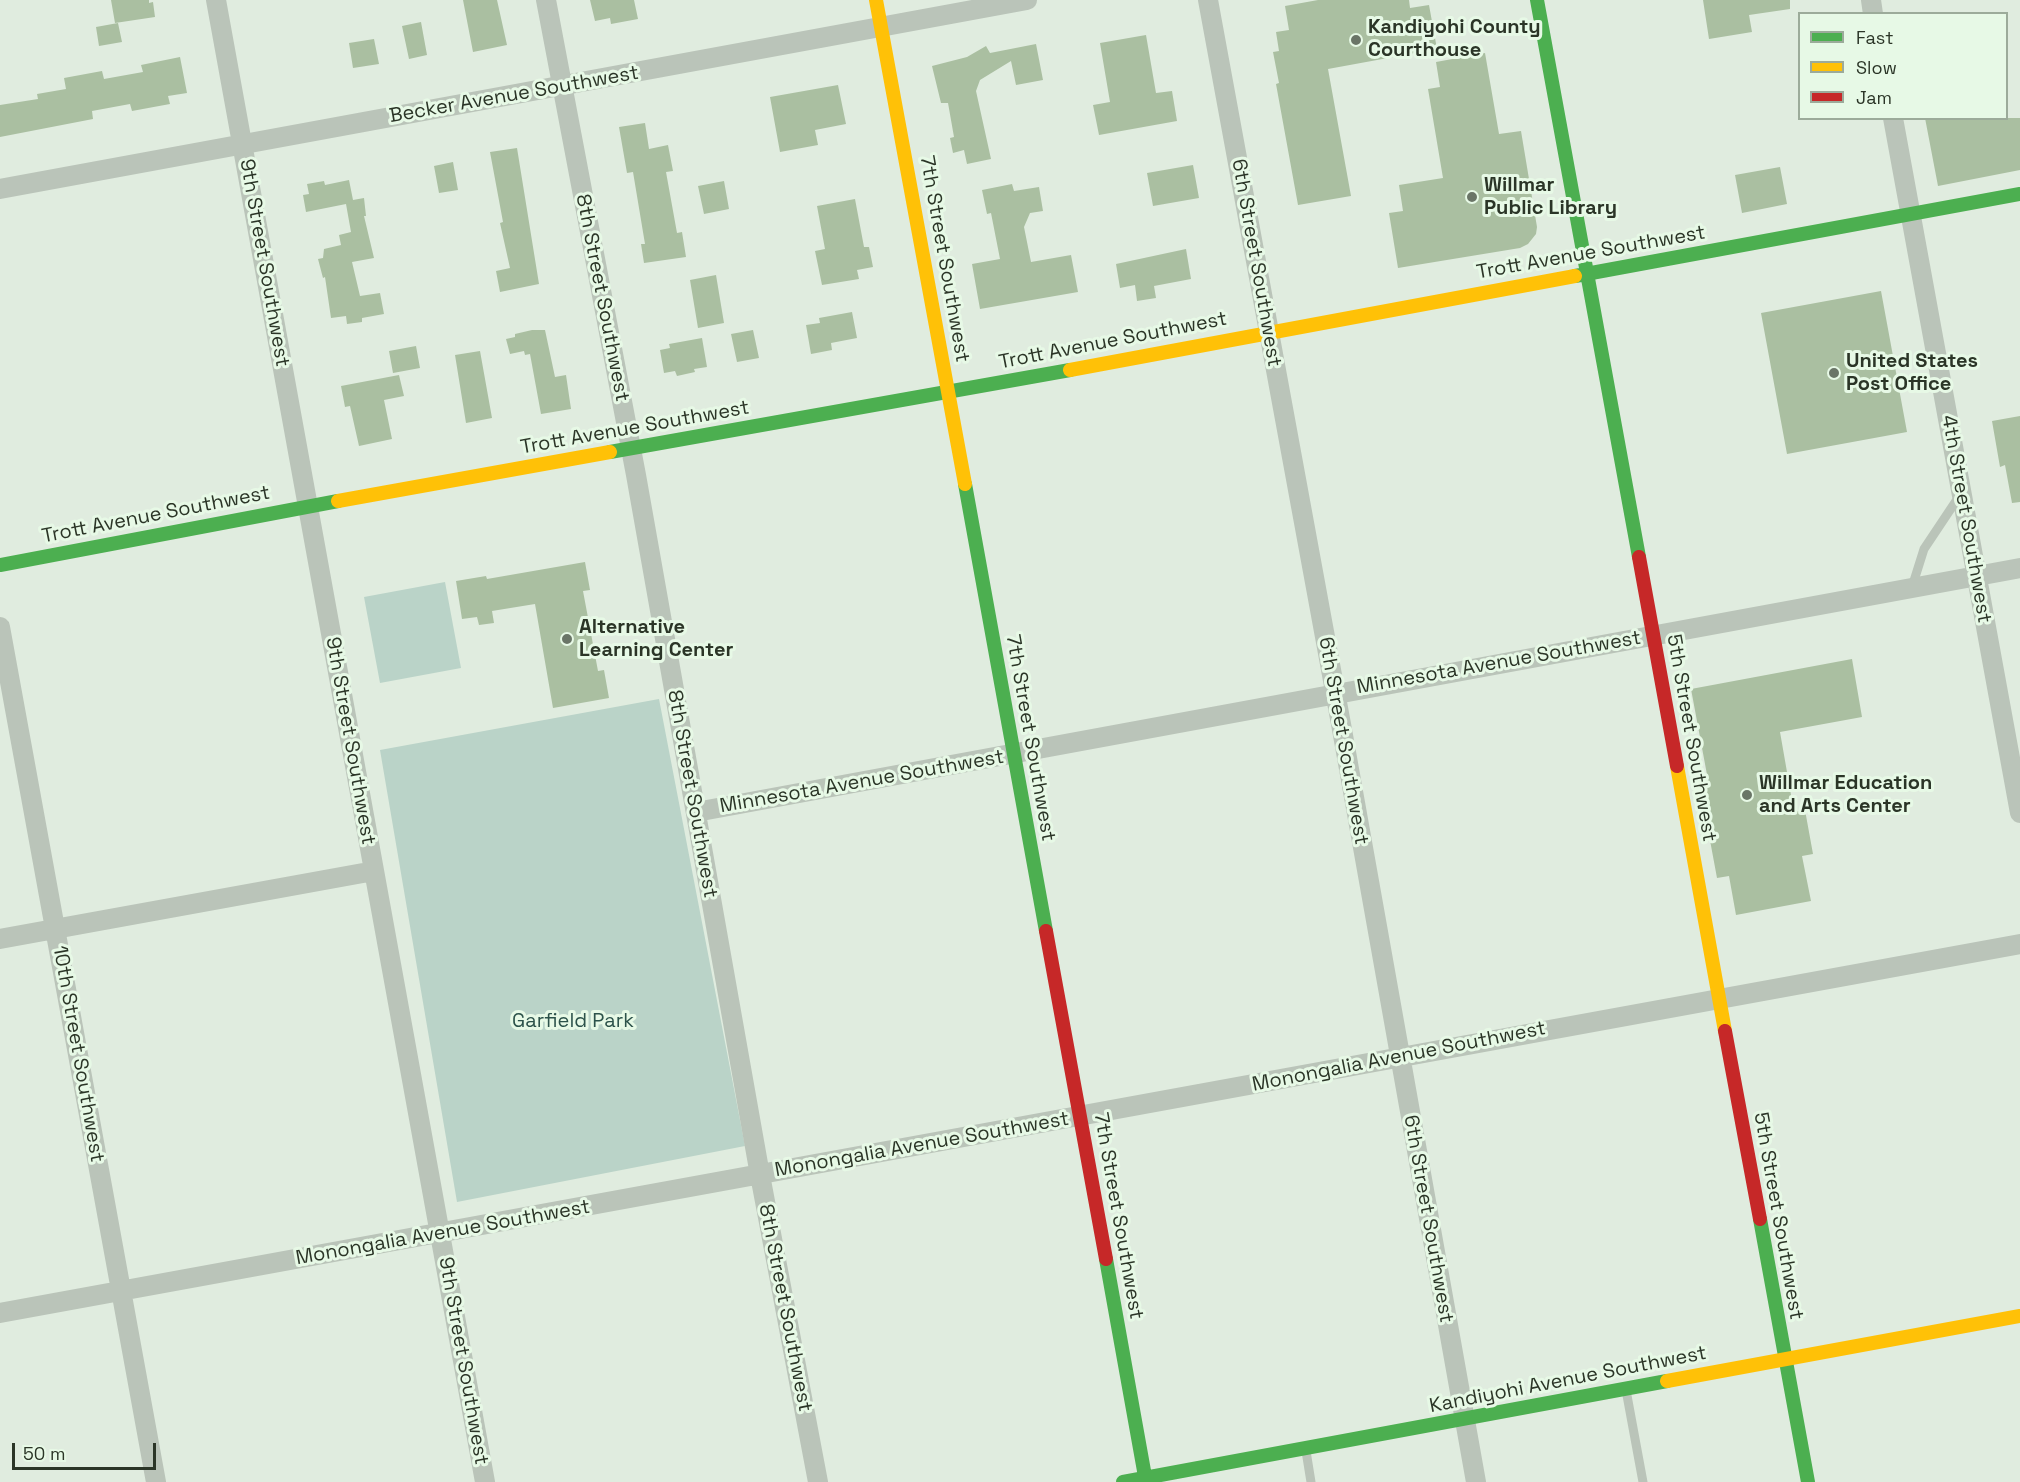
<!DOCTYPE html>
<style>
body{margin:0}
#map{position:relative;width:2020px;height:1482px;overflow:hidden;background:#e0ecdf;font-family:"Space Grotesk",sans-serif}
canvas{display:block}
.legend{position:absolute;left:1798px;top:12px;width:210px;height:108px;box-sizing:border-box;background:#e7f9e6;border:2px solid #9cab9a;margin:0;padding:8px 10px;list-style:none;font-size:18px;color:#2b3527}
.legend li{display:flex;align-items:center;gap:12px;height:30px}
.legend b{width:30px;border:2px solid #9cab9a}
.scale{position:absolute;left:12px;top:1443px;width:144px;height:27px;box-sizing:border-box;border:3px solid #2b3527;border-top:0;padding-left:8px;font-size:18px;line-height:21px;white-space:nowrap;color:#2b3527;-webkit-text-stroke:4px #e7f9e6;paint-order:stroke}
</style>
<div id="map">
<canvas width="2020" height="1482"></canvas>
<ul class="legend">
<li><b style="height:8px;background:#4caf50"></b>Fast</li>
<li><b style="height:8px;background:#ffc107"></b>Slow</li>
<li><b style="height:8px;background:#c62828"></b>Jam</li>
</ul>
<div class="scale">50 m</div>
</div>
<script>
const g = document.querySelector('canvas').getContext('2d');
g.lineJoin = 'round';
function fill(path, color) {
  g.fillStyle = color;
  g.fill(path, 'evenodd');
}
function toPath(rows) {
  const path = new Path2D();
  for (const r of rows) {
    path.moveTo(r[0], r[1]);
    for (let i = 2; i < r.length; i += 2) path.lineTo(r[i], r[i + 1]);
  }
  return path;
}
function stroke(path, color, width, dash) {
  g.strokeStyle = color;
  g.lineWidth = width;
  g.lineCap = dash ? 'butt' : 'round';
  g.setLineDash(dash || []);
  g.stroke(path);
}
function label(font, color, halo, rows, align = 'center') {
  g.font = font + ' "Space Grotesk",sans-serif';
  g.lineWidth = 6;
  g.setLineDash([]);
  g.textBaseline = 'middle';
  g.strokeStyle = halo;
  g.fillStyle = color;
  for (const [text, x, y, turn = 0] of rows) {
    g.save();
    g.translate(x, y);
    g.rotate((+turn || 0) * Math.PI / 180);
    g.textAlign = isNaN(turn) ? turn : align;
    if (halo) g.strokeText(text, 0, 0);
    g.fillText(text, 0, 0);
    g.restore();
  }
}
const green = toPath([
 [445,582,461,668,380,683,364,597],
 [659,699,745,1146,457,1202,380,750]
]);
const building = toPath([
 [111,0,149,0,149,3,153,2,155,17,115,23],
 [463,0,497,0,507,45,473,52],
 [590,0,634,0,638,19,611,24,610,18,595,21],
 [1318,0,1409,0,1410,8,1429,5,1437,49,1328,69,1351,196,1298,205,1276,84,1279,83,1273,52,1279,51,1276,32,1289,30,1285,6],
 [1703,0,1790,0,1790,9,1749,15,1752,32,1709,39],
 [421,22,427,55,409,59,402,26],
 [118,23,122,42,99,46,96,27],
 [1146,35,1156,93,1172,91,1177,121,1099,135,1093,105,1110,102,1100,43],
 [374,39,379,64,353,68,349,43],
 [1036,44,1043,80,1016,85,1011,61,980,80,976,91,991,159,967,164,964,150,953,153,950,138,954,137,948,103,941,103,932,66,967,57,986,46,990,53],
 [1485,53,1499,134,1521,131,1537,227,1536,234,1528,244,1520,248,1398,268,1389,213,1403,211,1399,185,1443,178,1428,89,1440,87,1436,62],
 [180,57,187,93,168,96,170,104,132,111,130,104,92,111,93,119,0,137,0,105,38,99,37,94,66,89,64,78,102,71,104,79,143,72,141,65],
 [838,85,846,124,815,130,818,145,780,152,770,97],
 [1925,118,2020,118,2020,170,1938,186],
 [645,123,649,149,668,145,673,171,666,172,677,233,682,232,686,257,644,263,641,244,645,244,633,172,627,173,619,127],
 [517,148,539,284,500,292,496,271,510,268,500,223,503,222,490,152],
 [453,162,458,190,439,193,434,166],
 [1193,165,1199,198,1153,206,1147,173],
 [1780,167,1787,204,1742,213,1735,175],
 [349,180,353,200,364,198,366,216,364,216,374,258,352,262,360,296,380,293,384,314,362,318,362,322,347,324,346,316,331,318,325,277,323,278,318,259,323,258,324,249,341,245,339,235,351,232,346,204,306,212,303,195,309,194,307,184,324,181,325,185],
 [724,181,729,209,704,214,698,186],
 [1012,184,1014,191,1039,187,1043,211,1030,213,1024,227,1031,262,1071,255,1078,292,980,309,972,264,1000,259,991,213,987,214,982,190],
 [855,199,864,247,869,247,873,267,857,270,859,279,822,285,815,251,825,249,817,206],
 [1186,249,1191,279,1154,286,1156,298,1137,301,1135,285,1120,288,1116,264],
 [716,275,724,323,698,328,690,280],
 [1881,291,1907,432,1787,454,1761,313],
 [852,312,857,338,831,343,832,350,811,354,806,325,820,323,819,318],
 [532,330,545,330,555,377,566,375,571,409,541,414,530,354,525,355,524,351,510,354,506,339,515,337,515,334],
 [753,330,759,358,737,362,731,334],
 [702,338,707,367,694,369,695,372,677,376,675,371,664,373,660,350,670,348,669,344],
 [416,346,420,368,393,373,389,351],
 [480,351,492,418,466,423,455,355],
 [399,375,404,396,384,400,392,439,359,446,350,406,345,407,341,386],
 [2020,416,2020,502,2012,503,2005,465,2000,467,1992,421],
 [585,562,590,590,583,591,598,671,604,670,609,698,553,708,535,604,492,611,494,623,479,625,477,617,462,619,456,581,486,576,487,579],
 [1852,659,1862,717,1780,732,1794,812,1805,810,1813,854,1802,856,1811,901,1736,915,1729,876,1717,878,1699,781,1708,780,1691,689]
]);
const lane = toPath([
 [1912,587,1924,549,1960,495],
 [1626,1390,1643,1482],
 [1306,1451,1311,1482]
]);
const street = toPath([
 [216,0,485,1482],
 [546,0,636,475,760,1175,818,1482],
 [1208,0,1341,724,1476,1482],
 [1871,0,1873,14],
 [1893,118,2020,813],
 [0,189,1027,0],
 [0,627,156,1482],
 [696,812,2020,568],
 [0,939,374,871],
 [0,1313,2020,944]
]);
const fast = toPath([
 [1537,0,1639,557],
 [1575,276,2020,194],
 [610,452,1070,370],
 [965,484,1046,931],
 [0,565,338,501],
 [1760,1219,1808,1482],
 [1106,1259,1146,1482],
 [1123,1482,1667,1381]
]);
const slow = toPath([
 [876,0,965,484],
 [1070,370,1575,276],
 [338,501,610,452],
 [1677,766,1725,1031],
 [1667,1381,2020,1316]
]);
const jam = toPath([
 [1639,557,1677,766],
 [1046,931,1106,1259],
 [1725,1031,1760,1219]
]);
const markers = [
 [1356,40,6,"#6a7567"],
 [1472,197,6,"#6a7567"],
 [1834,373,6,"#6a7567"],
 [567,639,6,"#6a7567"],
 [1747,795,6,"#6a7567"]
];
const poiNames = [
 ["Kandiyohi County",1368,28],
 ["Courthouse",1368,51],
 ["Willmar",1484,186],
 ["Public Library",1484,209],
 ["United States",1846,362],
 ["Post Office",1846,385],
 ["Alternative",579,628],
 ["Learning Center",579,651],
 ["Willmar Education",1759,784],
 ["and Arts Center",1759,807]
];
const streetNames = [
 ["Becker Avenue Southwest",514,95,-10],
 ["Trott Avenue Southwest",1591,253,-10],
 ["7th Street Southwest",944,259,80],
 ["9th Street Southwest",264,263,80],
 ["6th Street Southwest",1256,263,80],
 ["8th Street Southwest",602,298,79],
 ["Trott Avenue Southwest",1113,341,-11],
 ["Trott Avenue Southwest",635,428,-10],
 ["Trott Avenue Southwest",156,515,-11],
 ["4th Street Southwest",1966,519,80],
 ["Minnesota Avenue Southwest",1499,663,-10],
 ["7th Street Southwest",1030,738,80],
 ["5th Street Southwest",1691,738,80],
 ["9th Street Southwest",350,741,80],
 ["6th Street Southwest",1343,741,80],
 ["Minnesota Avenue Southwest",862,782,-10],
 ["8th Street Southwest",692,794,80],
 ["10th Street Southwest",78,1054,80],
 ["Monongalia Avenue Southwest",1399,1057,-11],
 ["Monongalia Avenue Southwest",922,1145,-10],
 ["7th Street Southwest",1118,1216,80],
 ["5th Street Southwest",1778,1216,80],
 ["6th Street Southwest",1428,1219,80],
 ["Monongalia Avenue Southwest",443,1233,-10],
 ["8th Street Southwest",785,1308,79],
 ["9th Street Southwest",463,1361,80],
 ["Kandiyohi Avenue Southwest",1568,1380,-11]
];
const parkNames = [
 ["Garfield Park",573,1022]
];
fill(green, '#bad3c8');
fill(building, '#aabfa1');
stroke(lane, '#bac4b9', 9);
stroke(street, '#bac4b9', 20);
stroke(fast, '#4caf50', 14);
stroke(slow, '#ffc107', 14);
stroke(jam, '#c62828', 14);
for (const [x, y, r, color] of markers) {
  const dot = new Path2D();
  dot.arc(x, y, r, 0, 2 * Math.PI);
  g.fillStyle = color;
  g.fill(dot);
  stroke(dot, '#e7f9e6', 2);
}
label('bold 20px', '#2b3527', '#e7f9e6', poiNames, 'left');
label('20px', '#2b3527', '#e7f9e6', streetNames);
label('20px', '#2c524a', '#e7f9e6', parkNames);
</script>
